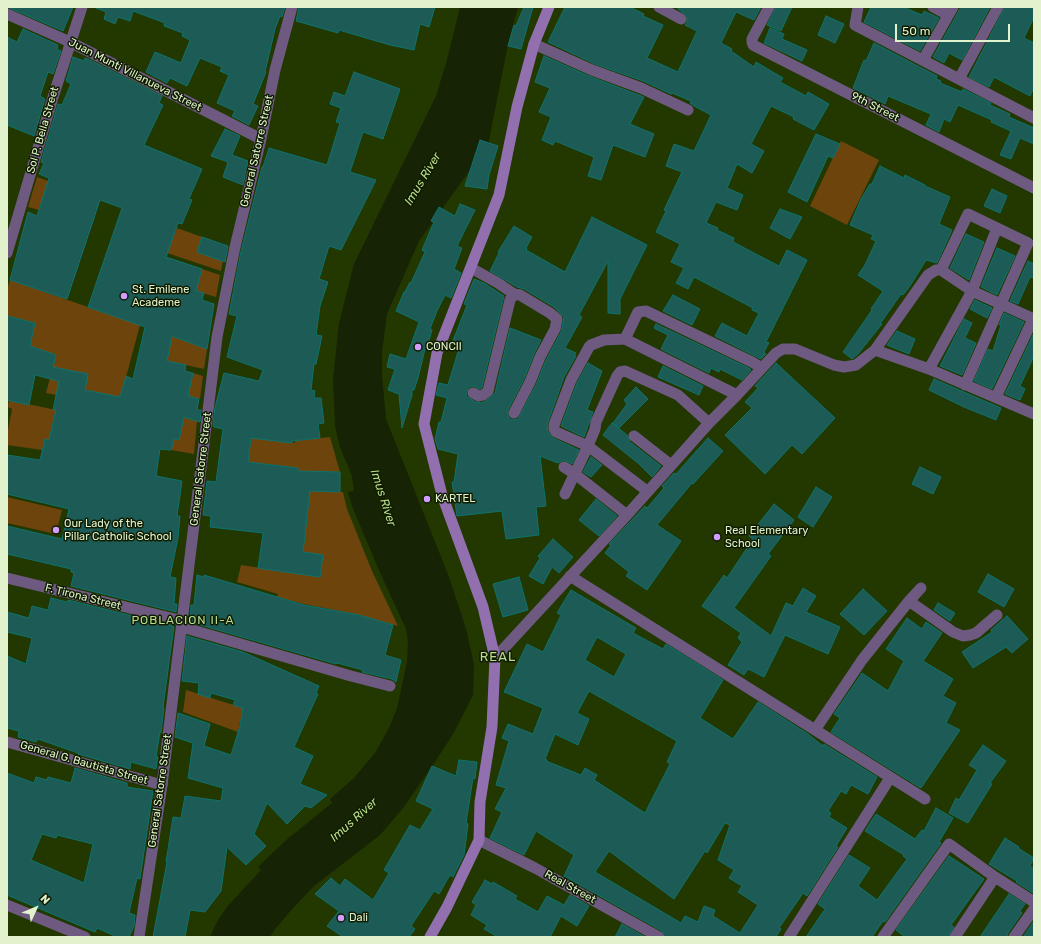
<!DOCTYPE html>
<style>
body{margin:0}
#map{position:relative;width:1041px;height:944px;overflow:hidden;background:#233700;font-family:Rubik,sans-serif}
canvas{display:block}
.frame{position:absolute;inset:0;border:8px solid #e1f2cd;pointer-events:none}
.north{position:absolute;left:16px;top:888px;width:40px;height:40px;-webkit-text-stroke:3px #101c01;paint-order:stroke;rotate:46deg;font-size:11px;font-weight:700;line-height:16px;text-align:center;color:#e1f2cd}
.north::after{content:'';display:block;margin:auto;width:14px;height:18px;background:#e1f2cd;clip-path:polygon(50% 0,100% 100%,50% 72%,0 100%)}
.scale{position:absolute;left:895px;top:24px;width:115px;height:18px;box-sizing:border-box;border:2px solid #e1f2cd;border-top:0;padding-left:5px;font-size:12px;line-height:14px;white-space:nowrap;color:#e1f2cd;-webkit-text-stroke:3px #101c01;paint-order:stroke}
</style>
<div id="map">
<canvas width="1041" height="944"></canvas>
<div class="frame"></div>
<div class="north">N</div>
<div class="scale">50 m</div>
</div>
<script>
const g = document.querySelector('canvas').getContext('2d');
g.lineJoin = 'round';
function fill(path, color) {
  g.fillStyle = color;
  g.fill(path, 'evenodd');
}
function toPath(rows) {
  const path = new Path2D();
  for (const r of rows) {
    path.moveTo(r[0], r[1]);
    for (let i = 2; i < r.length; i += 2) path.lineTo(r[i], r[i + 1]);
  }
  return path;
}
function stroke(path, color, width, dash) {
  g.strokeStyle = color;
  g.lineWidth = width;
  g.lineCap = dash ? 'butt' : 'round';
  g.setLineDash(dash || []);
  g.stroke(path);
}
function label(font, color, halo, rows, align = 'center') {
  g.font = font + ' Rubik,sans-serif';
  g.lineWidth = 3;
  g.setLineDash([]);
  g.textBaseline = 'middle';
  g.strokeStyle = halo;
  g.fillStyle = color;
  for (const [text, x, y, turn = 0] of rows) {
    g.save();
    g.translate(x, y);
    g.rotate((+turn || 0) * Math.PI / 180);
    g.textAlign = isNaN(turn) ? turn : align;
    if (halo) g.strokeText(text, 0, 0);
    g.fillText(text, 0, 0);
    g.restore();
  }
}
const green = toPath([
 [841,141,879,160,847,225,810,206],
 [37,177,59,185,39,210,28,207],
 [149,228,173,237,177,228,202,237,197,252,223,261,221,271,143,245],
 [202,269,220,275,216,297,196,291],
 [10,280,140,325,118,407,94,418,99,393,85,390,66,397,46,393,56,355,30,346,35,323,7,316,7,290],
 [172,336,207,349,204,369,167,361],
 [193,373,203,376,200,399,188,396],
 [9,400,56,410,50,434,52,441,45,439,42,450,7,445,7,435,12,409,8,407],
 [184,417,197,421,194,454,171,450,174,439,179,440],
 [252,433,270,440,295,443,295,441,330,437,340,472,315,471,314,491,343,492,347,509,372,571,398,626,359,615,304,604,277,597,278,594,237,582,241,565,320,577,323,556,303,552,308,505,297,473,298,468,248,462],
 [7,497,62,510,56,534,7,523],
 [186,690,243,708,238,732,183,712]
]);
const water = toPath([
 [460,7,518,7,508,44,488,145,419,241,387,314,382,352,382,375,386,419,449,577,466,629,474,664,473,695,453,734,433,765,403,808,380,835,314,886,293,908,275,929,270,937,210,937,218,920,227,907,261,870,258,867,285,841,332,803,330,799,354,778,375,753,389,728,397,708,407,662,408,641,406,629,378,568,352,506,348,492,354,491,352,476,340,447,335,426,333,379,339,323,354,264,436,96,447,60]
]);
const building = toPath([
 [7,7,73,7,63,31,7,7],
 [96,7,285,7,282,17,280,16,275,29,265,72,266,72,253,104,258,106,249,125,232,116,235,111,217,103,229,75,220,71,222,67,200,58,187,86,170,78,167,83,146,72,155,52,181,63,190,40,182,36,183,33,164,26,165,23,133,11,130,21,118,17,115,24,104,19,106,12,96,8,96,7],
 [299,7,435,7,429,27,420,24,414,50,390,45,339,30,338,33,296,21,299,7],
 [524,7,533,7,521,49,508,46,514,25,516,26,524,7],
 [565,7,630,7,644,14,643,16,663,25,647,58,678,72,697,31,685,25,687,22,687,16,678,9,679,7,761,7,754,20,736,12,721,43,732,49,731,51,754,67,756,62,783,78,780,82,806,96,808,92,829,104,814,130,793,119,794,117,771,106,751,144,764,151,752,173,737,164,727,188,743,195,737,210,716,202,706,223,718,228,717,230,734,238,733,242,779,266,787,250,807,260,766,342,769,343,764,352,766,354,761,359,715,336,722,323,747,336,759,313,752,310,753,308,694,277,688,289,676,283,684,268,671,262,680,244,656,232,666,211,664,210,682,172,666,166,674,144,694,151,711,115,694,106,690,103,691,101,672,93,671,94,643,81,595,64,548,42,565,7],
 [776,7,792,7,781,31,767,25,776,7],
 [871,7,903,7,922,15,924,11,939,18,920,51,864,22,871,7],
 [961,7,990,7,962,60,949,53,944,63,933,57,961,7],
 [1005,7,1034,7,1034,17,1024,38,1034,43,1034,87,1030,96,994,77,989,87,969,77,1005,7],
 [826,16,844,24,835,43,818,35,826,16],
 [770,28,784,34,782,39,807,50,802,61,764,43,770,28],
 [23,29,58,45,57,49,61,51,53,74,48,72,40,96,45,99,34,136,7,125,7,37,17,42,23,29],
 [874,43,937,76,936,79,941,81,940,83,962,92,963,89,991,103,990,105,1010,114,1009,117,1034,128,1034,144,1020,138,1011,159,1000,155,1011,131,991,122,992,120,958,105,950,122,944,119,939,132,926,125,931,114,888,96,885,104,853,88,864,60,866,61,874,43],
 [544,56,589,76,644,97,630,124,654,134,645,157,613,145,601,180,588,176,594,157,555,141,553,145,542,140,551,117,539,112,550,88,535,82,544,56],
 [73,57,84,61,85,58,92,61,162,96,159,103,163,105,144,145,202,169,189,199,192,200,182,224,178,223,166,257,202,269,196,291,204,293,202,300,214,304,207,349,172,336,167,361,186,365,185,371,193,373,188,396,199,399,197,410,201,410,200,422,184,417,179,440,174,439,171,450,160,449,156,476,182,481,177,516,180,516,178,538,170,577,176,578,174,604,177,604,176,612,71,586,74,573,71,572,71,569,7,554,7,526,62,539,69,509,7,494,7,455,40,460,45,439,49,440,56,410,53,410,59,381,35,375,29,405,7,400,7,316,35,323,30,346,56,355,53,367,88,374,85,390,120,397,126,376,133,379,145,327,88,307,122,208,100,200,67,299,10,280,28,212,37,216,49,178,39,174,44,163,41,162,58,104,62,105,71,84,66,81,73,57],
 [354,72,400,89,383,139,363,132,350,172,376,180,341,250,329,246,319,279,328,282,320,306,316,335,322,336,316,364,314,364,311,390,315,391,314,398,321,398,324,423,318,424,320,438,292,441,292,443,251,438,248,462,298,468,298,471,340,472,340,492,310,491,303,552,323,555,320,577,258,568,263,533,210,527,211,516,203,515,207,481,216,482,223,429,214,427,213,425,215,407,224,373,259,381,263,370,227,357,237,316,229,314,241,251,262,167,263,167,269,148,327,165,340,123,336,122,341,108,330,104,334,92,345,96,354,72],
 [225,129,240,136,232,155,248,161,243,185,223,177,228,162,211,156,225,129],
 [816,134,840,144,833,158,828,156,807,202,788,192,816,134],
 [480,140,498,146,489,175,487,189,465,186,480,140],
 [880,166,904,178,905,175,925,185,925,186,950,197,939,224,952,230,937,263,926,260,910,286,903,295,901,294,880,324,882,324,858,354,852,359,843,352,872,310,871,309,883,291,858,275,865,265,876,241,871,239,873,235,850,225,861,199,870,184,872,184,880,166],
 [992,189,1007,196,1000,213,984,206,992,189],
 [460,204,475,210,457,246,462,248,454,269,461,273,451,298,445,295,437,311,430,329,432,330,429,341,427,341,418,378,414,390,412,390,412,395,402,428,399,394,388,390,395,369,387,367,390,354,406,359,419,322,396,311,404,292,405,292,410,282,411,283,425,252,422,250,434,222,431,221,439,207,455,216,460,204],
 [780,209,802,217,790,239,770,228,780,209],
 [592,217,647,245,620,299,620,314,608,313,608,261,579,315,582,317,565,348,576,353,574,356,576,356,564,377,547,425,548,432,553,438,579,450,572,464,564,460,558,463,540,456,546,506,536,507,539,535,506,539,502,511,457,516,452,482,454,482,458,454,438,449,435,439,439,422,441,422,447,398,436,395,439,383,448,385,460,345,452,343,467,305,464,304,474,279,484,283,504,296,482,387,480,389,473,386,469,387,466,393,467,397,476,402,481,403,487,400,495,393,510,328,541,340,534,354,524,379,508,410,508,416,510,419,514,420,518,419,536,385,546,360,561,332,564,317,554,307,524,289,517,287,490,271,499,253,498,252,514,226,532,237,526,248,527,249,526,250,565,272,592,217],
 [966,234,984,242,969,280,950,268,966,234],
 [202,237,228,246,225,262,197,252,202,237],
 [997,248,1015,256,997,295,981,287,997,248],
 [1028,261,1034,264,1034,278,1030,277,1018,304,1010,301,1028,261],
 [673,295,700,309,692,325,663,311,673,295],
 [975,300,992,308,987,318,970,309,975,300],
 [1004,313,1024,322,992,389,974,381,988,349,993,351,1001,325,999,325,1004,313],
 [964,319,972,323,965,338,976,343,962,375,940,366,964,319],
 [656,324,749,368,751,370,742,380,720,369,719,372,711,368,709,373,661,349,668,335,654,328,656,324],
 [897,331,915,339,909,354,887,345,897,331],
 [1034,333,1034,356,1020,386,1025,389,1020,400,1005,394,1034,333],
 [588,363,602,371,587,410,593,412,584,437,561,426,577,383,588,363],
 [776,363,835,418,802,454,792,445,765,474,725,435,752,408,745,402,758,388,755,386,776,363],
 [663,366,703,386,699,395,658,377,663,366],
 [934,379,1001,408,996,420,964,407,929,390,934,379],
 [636,387,648,399,619,428,613,423,627,404,624,400,636,387],
 [612,423,627,435,630,442,661,466,652,477,639,464,603,435,612,423],
 [708,438,723,451,693,484,692,483,657,525,681,541,647,590,626,576,629,572,605,553,611,545,609,544,645,506,647,508,664,488,662,486,674,473,676,474,708,438],
 [591,457,602,465,591,477,583,472,591,457],
 [920,467,941,477,933,494,912,484,920,467],
 [816,487,832,497,813,527,798,517,816,487],
 [596,499,617,516,599,536,579,520,596,499],
 [774,504,794,520,768,554,771,556,734,608,771,636,786,603,793,606,803,588,816,596,806,612,840,627,828,654,785,635,764,677,748,669,744,675,728,665,742,642,738,638,741,633,702,606,724,575,727,578,753,539,749,536,774,504],
 [553,539,573,557,559,573,552,567,543,584,529,576,540,558,538,556,553,539],
 [988,574,1014,589,1004,607,978,592,988,574],
 [197,575,204,577,204,575,304,605,359,615,393,625,385,655,401,660,396,682,392,679,362,672,363,670,337,663,336,664,190,622,191,605,194,605,197,575],
 [519,577,528,610,503,617,493,584,519,577],
 [863,589,887,611,864,635,840,614,863,589],
 [571,590,636,628,633,633,663,649,666,644,723,680,700,718,733,739,758,702,808,734,823,746,824,744,877,777,868,794,851,785,846,794,841,791,828,811,831,813,829,817,847,828,836,846,838,847,807,896,803,893,779,928,781,929,776,937,666,937,662,931,564,876,574,855,536,831,524,855,490,838,502,812,495,809,506,788,496,785,509,741,502,738,508,724,533,734,543,708,504,692,527,644,543,652,561,615,557,613,571,590],
 [597,637,626,654,614,677,585,660,597,637],
 [589,691,677,741,667,762,670,764,645,813,594,780,597,775,585,768,581,775,546,761,547,760,545,759,555,734,578,745,589,719,577,713,589,691],
 [725,823,730,825,718,860,734,870,729,878,742,886,738,892,758,905,740,933,713,916,715,910,704,906,698,922,685,916,681,923,595,872,609,851,674,899,705,851,707,853,725,823],
 [51,598,67,602,68,600,174,626,163,707,164,708,161,733,160,732,156,757,158,757,156,769,131,762,130,769,78,754,78,753,38,739,36,742,18,737,19,731,7,728,7,656,26,664,32,638,7,632,7,612,29,618,32,606,48,610,51,598],
 [938,603,955,613,950,621,934,610,938,603],
 [1007,616,1028,639,1012,653,1006,647,973,668,962,652,992,632,991,630,1007,616],
 [907,618,922,629,926,622,942,633,923,661,953,679,943,696,956,703,946,723,960,730,921,788,831,732,840,718,834,714,862,673,888,691,904,661,886,649,907,618],
 [187,636,243,652,319,686,316,693,318,694,294,747,313,756,300,784,327,795,311,808,305,806,287,824,267,803,254,834,266,846,246,865,227,847,221,891,205,912,190,910,185,937,153,937,167,862,166,862,173,817,181,818,185,796,221,801,223,788,188,778,193,743,175,737,178,713,210,724,204,746,231,755,240,726,243,708,233,705,235,700,211,693,210,698,198,694,199,683,182,681,187,636],
 [983,745,1006,761,990,783,992,784,968,823,949,813,956,798,959,800,977,770,969,765,983,745],
 [459,760,477,762,475,779,473,778,466,823,468,824,464,855,453,877,450,875,439,894,434,891,411,926,415,929,409,937,343,937,327,926,339,911,315,894,331,878,340,886,345,879,373,900,389,873,384,870,410,825,420,830,433,809,416,801,432,766,456,776,459,760],
 [75,768,127,783,127,787,153,791,140,879,137,878,129,913,135,915,134,926,129,937,117,937,97,928,95,932,7,895,7,773,34,783,36,777,47,780,48,777,71,783,75,768],
 [42,834,56,838,57,835,93,844,84,883,31,860,42,834],
 [936,808,953,818,939,842,941,843,885,922,883,921,872,937,806,937,825,909,818,904,849,855,870,868,858,886,877,900,907,859,903,856,904,855,865,831,876,814,915,839,922,830,924,831,936,808],
 [1005,838,1019,847,1018,848,1034,858,1030,866,1034,869,1034,891,1033,893,1016,882,1017,881,989,864,1005,838],
 [949,856,984,879,951,925,954,927,948,937,905,937,896,930,949,856],
 [485,880,492,884,493,882,517,896,515,899,538,912,547,896,564,905,570,895,589,906,577,926,561,916,550,937,498,937,484,929,487,925,471,915,476,905,472,902,485,880],
 [1009,894,1025,904,1020,911,1022,913,1008,933,1007,937,980,937,1009,894],
 [1034,921,1034,937,1023,937,1034,921],
 [622,924,645,937,615,937,622,924]
]);
const minor = toPath([
 [659,7,681,19],
 [769,7,752,39,752,42,753,45,1034,188],
 [858,7,855,25,1034,118],
 [933,7,948,15],
 [534,44,592,70,641,88,688,110],
 [923,60,953,7],
 [959,79,998,7],
 [7,253,54,94,82,7],
 [471,268,498,283,514,294],
 [941,270,968,214,1028,243,965,385],
 [625,339,737,395],
 [875,350,929,369,1034,414],
 [929,369,972,291,997,228],
 [473,393,479,396,483,395,488,391,510,300,514,294,520,295,550,313,557,319,555,329,540,357,530,382,514,413],
 [996,397,1033,319],
 [634,436,671,465],
 [564,467,575,474,627,515],
 [647,491,588,446,595,429,596,422,617,376,620,372,625,371,678,395,709,423],
 [565,494,588,446,556,432,554,429,554,425,571,380,589,347,591,345,604,340,625,339,638,312,646,311,752,362,762,368],
 [570,576,925,799],
 [7,578,183,621],
 [909,601,953,632,963,636,970,635,976,633,997,615],
 [182,627,351,676,390,686],
 [495,658,627,515,709,423,737,395,776,353,783,349,795,349,834,365,844,367,856,365,875,350,928,275,936,270,941,270,972,291,1034,319],
 [815,730,862,660,909,601,921,588],
 [7,742,162,785],
 [479,840,535,868,659,937],
 [789,937,890,778],
 [883,937,949,844,995,877,1034,902],
 [955,937,995,877],
 [1014,937,1034,909]
]);
const tertiary = toPath([
 [7,14,70,42,261,139],
 [7,905,85,937],
 [139,937,162,785,217,337,235,247,261,139,275,70,292,7]
]);
const secondary = toPath([
 [430,937,447,907,479,840,480,802,492,727,495,658,483,607,442,495,424,424,437,353,499,195,517,107,534,44,549,7]
]);
const markers = [
 [124,296,4,"#d19dfe"],
 [418,347,4,"#d19dfe"],
 [427,499,4,"#d19dfe"],
 [56,530,4,"#d19dfe"],
 [717,537,4,"#d19dfe"],
 [341,918,4,"#d19dfe"]
];
const streetNames = [
 ["Juan Munti Villanueva Street",135,75,27],
 ["9th Street",875,107,27],
 ["Sol P. Bella Street",43,130,-74],
 ["General Satorre Street",257,151,-77],
 ["General Satorre Street",201,469,-83],
 ["F. Tirona Street",83,597,14],
 ["General G. Bautista Street",84,763,16],
 ["General Satorre Street",160,791,-82],
 ["Real Street",570,887,29]
];
const poiNames = [
 ["St. Emilene",132,290],
 ["Academe",132,303],
 ["CONCII",426,347],
 ["KARTEL",435,499],
 ["Our Lady of the",64,524],
 ["Pillar Catholic School",64,537],
 ["Real Elementary",725,531],
 ["School",725,544],
 ["Dali",349,918]
];
const waterNames = [
 ["Imus River",423,179,-59],
 ["Imus River",383,498,72],
 ["Imus River",354,820,-42]
];
const neighbourhoodNames = [
 ["POBLACION II-A",183,621]
];
const quarterNames = [
 ["REAL",498,657]
];
fill(green, '#6d440c');
fill(water, '#172305');
fill(building, '#1c5b56');
stroke(building, '#0e736d', 1);
stroke(minor, '#6e5a81', 11);
stroke(tertiary, '#6e5a81', 11);
stroke(secondary, '#9270af', 11);
for (const [x, y, r, color] of markers) {
  const dot = new Path2D();
  dot.arc(x, y, r, 0, 2 * Math.PI);
  g.fillStyle = color;
  g.fill(dot);
  stroke(dot, '#101c01', 1.5);
}
label('11px', '#e1f2cd', '#101c01', streetNames);
label('11px', '#e1f2cd', '#101c01', poiNames, 'left');
label('italic 12px', '#b9de8a', '#101c01', waterNames);
g.letterSpacing = '1px';
label('12px', '#badc91', '#101c01', neighbourhoodNames);
g.letterSpacing = '0px';
g.letterSpacing = '1px';
label('13px', '#badc91', '#101c01', quarterNames);
g.letterSpacing = '0px';
</script>
